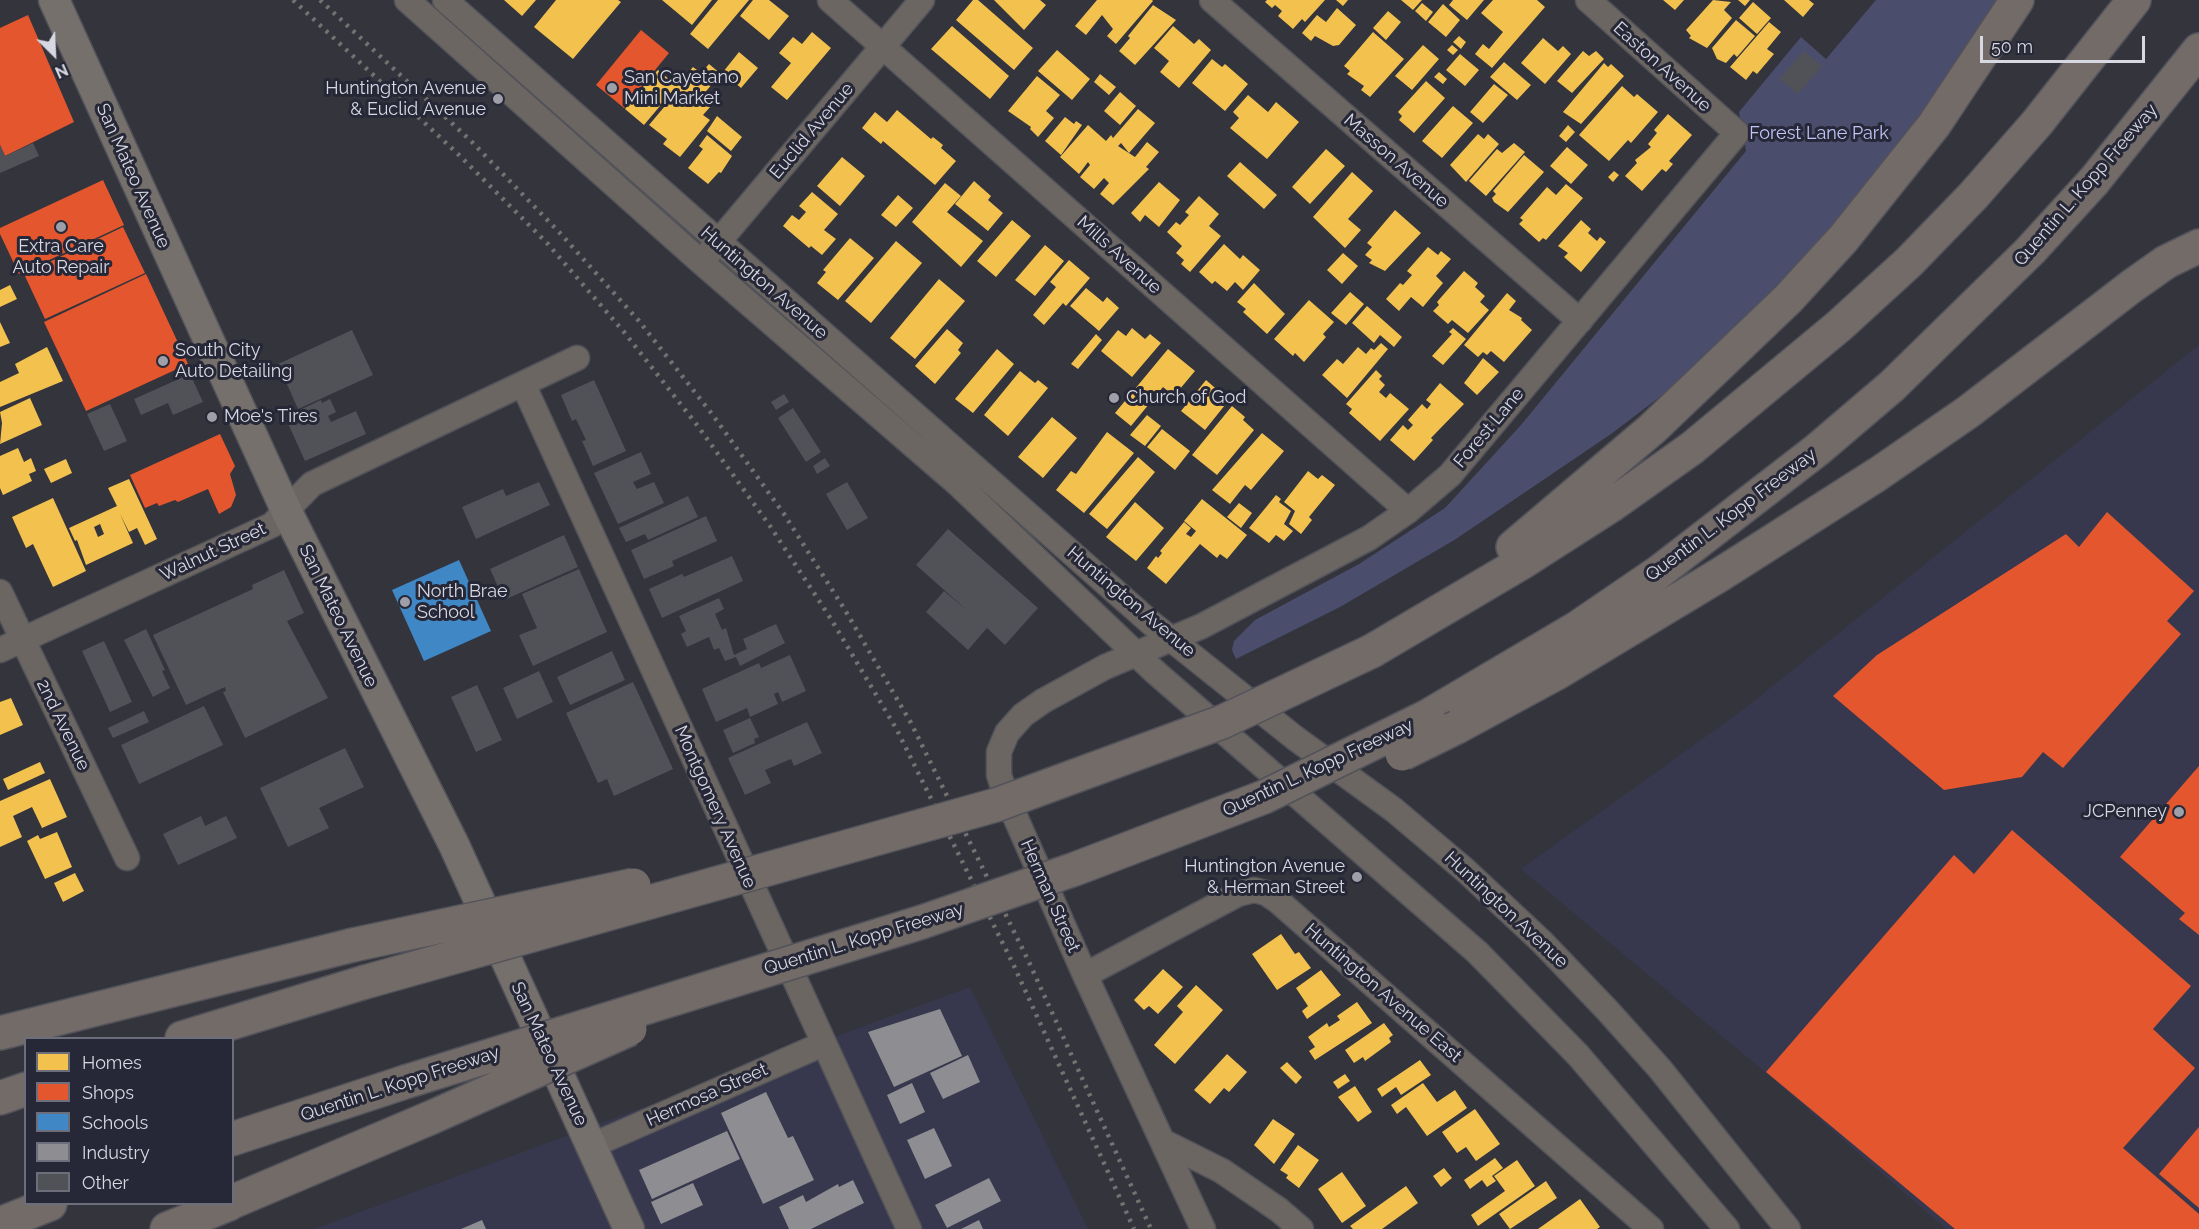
<!DOCTYPE html>
<style>
body{margin:0}
#map{position:relative;width:2199px;height:1229px;overflow:hidden;background:#34343d;font-family:Raleway,sans-serif}
canvas{display:block}
.legend{position:absolute;left:24px;top:1037px;width:210px;height:168px;box-sizing:border-box;background:#262737;border:2px solid #6d6e7b;margin:0;padding:8px 10px;list-style:none;font-size:18px;color:#d7d8e2}
.legend li{display:flex;align-items:center;gap:12px;height:30px}
.legend b{width:30px;border:2px solid #6d6e7b}
.north{position:absolute;left:24px;top:24px;width:60px;height:60px;-webkit-text-stroke:4px #262737;paint-order:stroke;rotate:156deg;font-size:16px;font-weight:700;line-height:24px;text-align:center;color:#d7d8e2}
.north::after{content:'';display:block;margin:auto;width:21px;height:27px;background:#d7d8e2;clip-path:polygon(50% 0,100% 100%,50% 72%,0 100%)}
.scale{position:absolute;left:1980px;top:36px;width:165px;height:27px;box-sizing:border-box;border:3px solid #d7d8e2;border-top:0;padding-left:8px;font-size:18px;line-height:21px;white-space:nowrap;color:#d7d8e2;-webkit-text-stroke:4px #262737;paint-order:stroke}
</style>
<div id="map">
<canvas width="2199" height="1229"></canvas>
<ul class="legend">
<li><b style="height:16px;background:#f2c14e"></b>Homes</li>
<li><b style="height:16px;background:#e4572e"></b>Shops</li>
<li><b style="height:16px;background:#3f88c5"></b>Schools</li>
<li><b style="height:16px;background:#8d8d92"></b>Industry</li>
<li><b style="height:16px;background:#515158"></b>Other</li>
</ul>
<div class="north">N</div>
<div class="scale">50 m</div>
</div>
<script>
const g = document.querySelector('canvas').getContext('2d');
g.lineJoin = 'round';
function fill(path, color) {
  g.fillStyle = color;
  g.fill(path, 'evenodd');
}
function toPath(rows) {
  const path = new Path2D();
  for (const r of rows) {
    path.moveTo(r[0], r[1]);
    for (let i = 2; i < r.length; i += 2) path.lineTo(r[i], r[i + 1]);
  }
  return path;
}
function stroke(path, color, width, dash) {
  g.strokeStyle = color;
  g.lineWidth = width;
  g.lineCap = dash ? 'butt' : 'round';
  g.setLineDash(dash || []);
  g.stroke(path);
}
function label(font, color, halo, rows, align = 'center') {
  g.font = font + ' Raleway,sans-serif';
  g.lineWidth = 6;
  g.setLineDash([]);
  g.textBaseline = 'middle';
  g.strokeStyle = halo;
  g.fillStyle = color;
  for (const [text, x, y, turn = 0] of rows) {
    g.save();
    g.translate(x, y);
    g.rotate((+turn || 0) * Math.PI / 180);
    g.textAlign = isNaN(turn) ? turn : align;
    if (halo) g.strokeText(text, 0, 0);
    g.fillText(text, 0, 0);
    g.restore();
  }
}
const built = toPath([
 [2199,345,2199,1229,1946,1229,1759,1067,1521,869,1744,709],
 [970,987,1088,1229,314,1229]
]);
const green = toPath([
 [1876,0,2005,0,1866,196,1698,368,1611,434,1456,539,1340,607,1236,659,1232,650,1234,641,1255,620,1359,564,1445,508,1521,425,1746,151,1739,112,1801,37,1826,59]
]);
const homes = toPath([
 [504,0,536,0,522,16],
 [556,0,618,0,621,2,573,59,534,27],
 [662,0,712,0,692,25],
 [718,0,749,0,708,49,690,34],
 [753,0,769,0,789,16,769,40,740,16],
 [973,0,978,0,1033,48,1014,70,956,20],
 [994,0,1040,0,1046,5,1024,30],
 [1097,0,1152,0,1153,1,1116,44,1107,36,1113,29,1102,15,1086,35,1075,26],
 [1267,0,1325,0,1305,22,1302,19,1293,29,1278,16,1282,11,1275,5,1272,8,1265,2],
 [1336,0,1348,0,1343,6],
 [1401,0,1422,0,1413,10],
 [1453,0,1484,0,1467,20,1449,5],
 [1493,0,1537,0,1545,7,1492,68,1475,54,1483,44,1489,49,1503,32,1481,13],
 [1663,0,1684,0,1675,10],
 [1713,0,1731,2,1724,10,1732,18,1707,48,1689,38,1691,36,1686,30],
 [1738,0,1750,0,1745,6],
 [1784,0,1809,0,1814,4,1803,17],
 [1753,2,1771,18,1757,34,1739,18],
 [1422,3,1433,12,1426,21,1415,11],
 [1443,4,1460,20,1446,37,1428,22],
 [1153,5,1176,20,1135,65,1119,51,1130,38,1128,36],
 [1337,8,1356,25,1339,45,1333,46,1315,36,1311,41,1302,33,1317,15,1326,22],
 [1388,11,1401,22,1386,40,1373,28],
 [1736,20,1755,36,1737,57,1734,54,1726,63,1717,59,1712,48],
 [1769,22,1781,32,1767,49,1774,54,1757,74,1753,71,1746,80,1730,67],
 [952,26,1009,76,990,99,931,49],
 [1173,26,1194,44,1199,39,1211,50,1179,88,1160,72,1169,61,1154,48],
 [812,32,831,48,787,100,771,87,791,63,779,53,793,37,802,44],
 [1373,32,1404,59,1370,97,1361,90,1364,86,1347,74,1350,71,1344,66],
 [1459,36,1466,42,1461,49,1453,42],
 [1543,38,1558,51,1563,46,1571,54,1545,84,1521,63],
 [1423,45,1439,59,1412,90,1395,76],
 [1452,45,1458,50,1453,55,1447,50],
 [1057,50,1090,79,1072,100,1038,71],
 [1583,51,1589,56,1596,51,1604,59,1572,93,1557,81],
 [739,52,758,68,741,88,723,72],
 [1460,54,1479,70,1465,86,1446,70],
 [1212,59,1222,67,1225,64,1248,84,1225,111,1192,83],
 [1504,62,1531,85,1517,100,1490,77],
 [1604,63,1608,67,1611,64,1624,76,1581,124,1563,112],
 [709,64,721,74,701,97,711,106,703,115,710,120,680,157,663,144,667,139,649,125,670,100,674,104,681,96,673,90,661,104,659,102,657,104,660,106,644,125,625,109,647,82,651,85,658,77,654,74,658,70,677,86,693,67,701,73],
 [1439,72,1447,79,1443,84,1434,77],
 [1100,74,1116,87,1109,95,1094,82],
 [1037,76,1060,95,1046,111,1054,118,1038,137,1030,129,1031,127,1008,111],
 [1426,81,1445,98,1414,133,1399,120,1402,116,1398,112],
 [1494,84,1508,95,1483,123,1470,112],
 [1622,86,1634,97,1637,94,1658,112,1631,143,1628,140,1609,161,1579,135],
 [1120,92,1136,106,1120,125,1104,111],
 [1248,95,1268,112,1276,102,1299,122,1267,159,1230,128,1239,118,1233,112],
 [1453,106,1473,123,1442,158,1422,141],
 [1138,109,1155,123,1129,153,1121,143,1118,146,1135,157,1147,142,1159,152,1146,167,1149,169,1113,205,1100,194,1109,183,1104,178,1094,189,1080,177,1090,165,1088,162,1079,174,1060,157,1088,125,1106,141,1111,135,1113,138],
 [897,110,931,139,933,137,943,145,941,148,956,161,935,185,883,141,881,144,862,128,875,112,887,122],
 [1668,114,1692,135,1669,161,1673,164,1666,172,1662,169,1642,191,1625,176,1637,163,1635,160,1651,147,1648,144,1657,133,1654,130],
 [717,116,742,137,731,151,707,131],
 [1065,117,1074,124,1076,121,1082,125,1061,155,1045,141],
 [1568,125,1575,132,1566,142,1559,136],
 [1478,134,1484,139,1488,134,1499,144,1466,182,1450,165],
 [707,135,732,156,721,173,719,172,708,184,688,168,703,149,699,146],
 [1514,143,1525,152,1486,196,1469,181,1497,149,1502,153],
 [1567,147,1588,165,1571,184,1550,166],
 [1326,149,1345,166,1310,204,1292,187],
 [1524,155,1544,172,1508,212,1494,202,1492,198,1496,194,1493,191],
 [842,157,865,176,840,206,817,186],
 [1240,162,1277,195,1264,209,1227,176],
 [1614,171,1619,175,1613,182,1608,177],
 [1352,172,1373,191,1348,219,1361,230,1345,248,1313,217],
 [974,181,991,196,988,200,1003,213,988,231,955,204],
 [1159,182,1180,200,1159,227,1145,215,1140,222,1131,213],
 [945,183,961,196,947,212,983,241,961,267,912,222],
 [1566,184,1583,198,1546,240,1543,238,1539,242,1519,224,1523,220,1520,218,1547,187,1556,195],
 [812,192,838,214,824,230,836,239,822,255,811,246,809,248,783,226,792,215,799,220,806,212,799,206],
 [898,195,913,208,896,227,881,215],
 [1199,196,1219,214,1209,226,1221,236,1190,272,1181,264,1184,260,1176,253,1182,246,1167,232,1176,222,1180,225,1189,215,1185,212],
 [1395,210,1421,233,1385,271,1369,263,1372,260,1365,255,1372,247,1367,243],
 [1012,220,1031,236,996,277,977,261],
 [1581,220,1591,229,1588,233,1597,241,1600,237,1606,242,1581,272,1564,257,1568,253,1558,246],
 [850,238,874,258,838,300,817,283,826,272,823,270],
 [896,241,922,263,871,323,845,301],
 [1224,244,1240,259,1243,255,1260,270,1243,290,1235,282,1227,291,1215,281,1212,284,1199,272],
 [1045,245,1064,261,1035,296,1015,280],
 [1428,247,1438,255,1441,251,1451,259,1436,276,1443,283,1423,307,1411,297,1399,311,1386,299,1400,283,1403,285,1412,275,1407,271],
 [1343,253,1358,266,1342,284,1327,270],
 [1069,260,1090,278,1066,306,1063,303,1044,325,1033,315,1056,287,1050,282],
 [1464,271,1478,283,1475,287,1485,296,1480,302,1489,310,1468,333,1452,320,1448,324,1433,311,1439,305,1437,302],
 [939,279,965,301,915,359,890,338],
 [1254,283,1285,314,1267,334,1243,312,1246,309,1237,302],
 [10,285,17,299,0,307,0,290],
 [1086,288,1103,302,1107,297,1119,308,1099,331,1070,306],
 [1350,292,1364,304,1346,325,1331,313],
 [1507,293,1516,301,1509,310,1522,318,1521,320,1532,330,1504,362,1491,351,1487,355,1483,352,1478,357,1464,345],
 [1309,300,1334,322,1323,334,1326,337,1304,362,1295,353,1293,356,1274,339],
 [1367,306,1402,337,1394,347,1380,335,1374,343,1352,323],
 [0,322,10,343,0,347],
 [1132,328,1145,339,1150,334,1161,343,1132,377,1101,351,1118,330,1126,336],
 [1453,328,1466,339,1443,365,1432,356,1452,334,1449,332],
 [947,329,963,343,958,350,961,353,935,384,915,366],
 [1096,334,1102,340,1078,369,1071,364],
 [1381,343,1388,349,1347,398,1322,375,1337,359,1343,364,1358,347,1366,354,1371,348,1374,350],
 [47,347,63,381,0,407,0,382,19,373,15,364],
 [997,349,1014,364,973,413,955,399],
 [1168,349,1195,371,1174,396,1163,387,1131,426,1115,413],
 [1483,358,1499,372,1477,395,1464,383],
 [1376,370,1382,376,1379,379,1385,385,1379,392,1386,398,1390,393,1409,409,1380,441,1349,413,1352,409,1346,404],
 [1020,371,1035,383,1038,380,1048,388,1008,436,984,415],
 [1206,380,1229,400,1205,430,1181,411],
 [1440,383,1464,404,1431,438,1433,440,1414,461,1390,440,1403,425,1408,430,1413,425,1408,420,1422,404,1427,409,1431,404,1426,400],
 [30,398,42,425,0,444,2,423,0,412],
 [1232,406,1245,417,1243,420,1254,430,1217,475,1192,455],
 [1147,415,1161,426,1145,446,1130,435],
 [1052,417,1077,438,1043,478,1018,457],
 [1162,429,1190,451,1175,470,1147,447],
 [1107,432,1134,453,1084,513,1056,490,1071,471,1076,474],
 [1262,433,1284,451,1251,490,1245,485,1230,504,1212,490],
 [18,448,24,462,31,458,36,471,29,474,32,481,3,495,0,488,0,456],
 [1138,457,1155,472,1107,529,1089,514],
 [66,459,72,473,51,483,44,469],
 [1308,471,1318,479,1322,475,1335,485,1309,517,1312,520,1301,534,1289,524,1295,511,1284,502],
 [129,479,157,539,145,545,137,528,129,532,120,514,133,543,86,565,77,540,75,541,69,528,117,506,108,488],
 [100,524,104,534,98,537,94,527],
 [1276,495,1281,499,1279,502,1291,511,1284,524,1293,531,1284,541,1276,535,1269,543,1249,528],
 [53,498,86,571,53,587,33,544,26,548,12,517],
 [1202,499,1247,535,1227,559,1220,554,1217,558,1200,544,1166,584,1147,568,1156,556,1158,558,1162,553,1160,551,1184,522,1191,528,1186,534,1191,537,1196,531,1184,521],
 [1135,502,1164,528,1136,561,1106,537],
 [1239,503,1252,513,1241,528,1227,517],
 [11,698,23,725,0,735,0,702],
 [40,762,45,773,8,790,3,779],
 [50,779,67,817,42,828,32,807,13,816,22,837,0,847,0,801],
 [57,832,72,867,45,879,27,841,38,835,40,839],
 [75,873,84,891,63,902,54,883],
 [1281,934,1295,954,1299,952,1311,968,1277,990,1252,954],
 [1163,969,1183,987,1158,1014,1149,1006,1144,1010,1134,1000],
 [1321,970,1341,995,1307,1019,1302,1011,1308,1006,1296,988],
 [1196,985,1223,1010,1175,1064,1154,1045,1183,1012,1177,1006],
 [1357,1002,1372,1023,1315,1060,1309,1051,1315,1047,1308,1037,1327,1023,1329,1027,1340,1020,1337,1016],
 [1384,1023,1393,1035,1389,1038,1391,1042,1365,1061,1363,1057,1354,1063,1345,1050],
 [1227,1054,1247,1072,1229,1092,1224,1088,1210,1104,1194,1090],
 [1420,1060,1431,1075,1401,1095,1396,1087,1382,1097,1377,1089],
 [1287,1062,1302,1077,1296,1084,1280,1068],
 [1345,1074,1350,1081,1338,1089,1333,1082],
 [1423,1083,1437,1102,1455,1090,1467,1108,1427,1136,1406,1107,1397,1114,1391,1105],
 [1355,1086,1372,1112,1358,1122,1338,1097],
 [1475,1109,1500,1144,1476,1161,1466,1147,1457,1153,1442,1132],
 [1273,1119,1295,1134,1274,1164,1254,1145],
 [1298,1145,1319,1160,1299,1188,1286,1178,1288,1175,1280,1170],
 [1495,1158,1503,1168,1492,1176,1496,1181,1487,1187,1482,1180,1470,1189,1464,1180],
 [1517,1160,1535,1186,1478,1226,1471,1215,1505,1191,1494,1176],
 [1444,1168,1452,1178,1441,1187,1433,1176],
 [1342,1172,1366,1206,1342,1223,1318,1189],
 [1546,1181,1557,1198,1510,1229,1499,1214],
 [1406,1186,1418,1203,1382,1229,1353,1229,1350,1226],
 [1580,1199,1600,1227,1597,1229,1538,1229]
]);
const shops = toPath([
 [28,15,74,122,5,156,0,145,0,28],
 [641,30,669,53,624,108,596,85],
 [103,180,124,225,19,274,0,234,0,228],
 [123,227,145,273,45,319,24,274],
 [146,274,188,364,86,411,44,322],
 [220,434,235,466,230,474,236,495,231,507,219,514,208,489,178,502,175,500,159,506,157,503,145,508,130,475],
 [2107,512,2194,591,2167,621,2181,634,2063,768,2043,752,2022,777,1944,790,1833,696,1877,655,2066,534,2079,547],
 [2199,766,2199,935,2179,919,2185,913,2120,857],
 [2012,830,2191,986,2153,1029,2195,1068,2123,1148,2199,1214,2199,1229,1955,1229,1766,1072,1954,855,1974,874],
 [2199,1127,2199,1208,2159,1174]
]);
const schools = toPath([
 [459,560,491,631,424,661,392,590]
]);
const industry = toPath([
 [940,1009,962,1056,894,1087,868,1032],
 [968,1055,980,1082,943,1099,930,1073],
 [912,1083,925,1112,900,1124,887,1095],
 [766,1092,788,1138,793,1136,814,1180,763,1204,721,1113],
 [934,1128,952,1166,925,1179,907,1140],
 [727,1131,740,1159,652,1199,639,1170],
 [989,1178,1001,1201,947,1228,935,1205],
 [853,1180,864,1203,811,1229,789,1229,779,1207,803,1195,806,1202,838,1184,839,1187],
 [693,1183,703,1205,661,1224,651,1202],
 [482,1220,486,1229,461,1229],
 [979,1220,983,1229,961,1229]
]);
const building = toPath([
 [1804,51,1822,66,1798,94,1779,79],
 [33,143,39,156,0,173,0,145,5,156],
 [352,330,373,375,298,409,278,364],
 [190,374,203,402,173,415,168,403,141,415,134,399],
 [594,380,626,451,593,466,582,441,586,440,576,419,572,421,561,395],
 [784,394,789,402,776,410,771,402],
 [330,399,336,412,328,416,331,422,356,411,366,434,305,461,285,417,321,400,322,403],
 [110,404,127,441,104,451,87,414],
 [793,408,821,452,806,462,778,418],
 [641,452,651,474,633,482,637,489,654,482,664,503,618,524,594,473],
 [825,458,830,466,817,474,813,466],
 [539,482,550,505,476,539,462,507,503,489,506,496],
 [847,482,868,518,847,530,826,494],
 [688,496,698,517,648,540,645,534,626,542,619,528],
 [706,516,717,541,672,561,674,566,644,579,631,550],
 [948,529,1038,608,1005,645,987,628,968,650,926,612,944,591,969,612,916,565],
 [564,535,578,567,504,600,490,569],
 [732,556,743,581,662,618,649,589,682,574,684,577],
 [579,569,607,632,533,666,519,635,537,628,522,594],
 [284,570,304,613,287,621,328,698,245,738,223,692,226,691,225,687,186,705,153,635,253,589,252,585],
 [719,598,724,609,715,614,722,630,726,628,734,655,747,649,743,639,776,624,785,643,740,666,736,657,725,661,719,648,714,650,709,637,687,647,681,634,686,631,679,616],
 [146,629,165,670,162,671,170,688,153,697,124,640],
 [104,641,132,702,110,712,82,651],
 [612,651,625,680,570,705,557,677],
 [790,655,806,691,782,702,778,692,774,694,778,704,750,717,747,708,716,722,702,689,759,663,761,668],
 [539,671,553,702,517,719,503,688],
 [633,682,673,769,614,796,607,779,598,783,566,713],
 [477,685,502,740,476,752,451,697],
 [204,706,223,745,139,784,121,745],
 [144,711,149,722,113,738,108,728],
 [750,718,759,737,754,739,755,743,733,753,723,730],
 [807,722,822,753,794,766,791,759,765,770,771,783,745,795,728,758],
 [345,748,364,787,319,808,329,828,288,847,260,788],
 [201,816,205,826,226,816,237,838,178,865,163,834]
]);
const minor = toPath([
 [407,0,701,262,958,484,1154,671,1477,952,1578,1055,1727,1229],
 [445,0,1151,623,1295,738,1394,810,1465,870,1542,942,1608,1011,1660,1069,1788,1229],
 [830,0,1408,511],
 [1212,0,1580,321],
 [709,253,922,0],
 [523,384,909,1229],
 [0,592,127,858],
 [0,650,272,525,312,484,577,358],
 [1085,975,1238,894,1254,890,1266,893,1278,901,1651,1229],
 [1162,1141,1222,1171,1279,1210,1301,1229],
 [591,1146,823,1044],
 [1203,1229,1085,975,1006,796,999,775,999,752,1007,733,1023,715,1043,701,1105,667,1202,626,1369,538,1408,511,1450,475,1737,133,1588,0]
]);
const major = toPath([
 [54,0,286,510,454,845,629,1229]
]);
const highway = toPath([
 [1513,547,1652,429,1788,299,1843,239,1934,125,2017,0],
 [1372,651,1521,563,1613,504,1692,448,1839,326,1909,262,1973,196,2037,123,2134,0],
 [1428,716,1577,628,1659,572,1817,450,1892,386,2030,251,2094,181,2199,50],
 [1457,727,1555,674,1721,574,1878,474,1968,412,2132,286,2166,262,2199,246],
 [0,1033,353,945],
 [182,1038,365,982],
 [0,1098,26,1089],
 [232,1139,405,1082],
 [232,1202,430,1118],
 [0,1224,50,1204],
 [167,1229,229,1204]
]);
const rail = toPath([
 [293,0,459,155,547,243,624,332,697,425,770,526,831,619,897,730,1014,966,1134,1229],
 [320,0,471,141,559,232,639,321,712,414,784,514,845,610,911,723,1028,960,1151,1229]
]);
const highwayBridge = toPath([
 [1402,754,1457,727],
 [353,945,634,885],
 [365,982,996,805,1222,722,1372,651],
 [405,1082,922,922,1075,869,1264,797,1428,716],
 [430,1118,630,1029]
]);
const markers = [
 [612,88,6,"#9e9fa8"],
 [498,99,6,"#9e9fa8"],
 [61,227,6,"#9e9fa8"],
 [163,361,6,"#9e9fa8"],
 [1114,398,6,"#9e9fa8"],
 [212,417,6,"#9e9fa8"],
 [405,602,6,"#9e9fa8"],
 [2179,812,6,"#9e9fa8"],
 [1357,877,6,"#9e9fa8"]
];
const streetNames = [
 ["Easton Avenue",1662,67,42],
 ["Euclid Avenue",812,131,-50],
 ["Masson Avenue",1396,161,41],
 ["San Mateo Avenue",133,176,66],
 ["Quentin L. Kopp Freeway",2086,185,-49],
 ["Mills Avenue",1119,255,42],
 ["Huntington Avenue",764,283,41],
 ["Forest Lane",1489,428,-50],
 ["Quentin L. Kopp Freeway",1731,515,-37],
 ["Walnut Street",213,552,-25],
 ["Huntington Avenue",1131,602,40],
 ["San Mateo Avenue",338,616,64],
 ["2nd Avenue",63,725,64],
 ["Quentin L. Kopp Freeway",1318,768,-25],
 ["Montgomery Avenue",715,807,66],
 ["Herman Street",1050,896,66],
 ["Huntington Avenue",1506,910,43],
 ["Quentin L. Kopp Freeway",864,939,-17],
 ["Huntington Avenue East",1383,993,41],
 ["San Mateo Avenue",549,1054,65],
 ["Quentin L. Kopp Freeway",400,1084,-18],
 ["Hermosa Street",707,1095,-24]
];
const poiNames = [
 ["San Cayetano",624,78],
 ["Mini Market",624,99],
 ["Huntington Avenue",486,89,"right"],
 ["& Euclid Avenue",486,110,"right"],
 ["Extra Care",61,247,"center"],
 ["Auto Repair",61,268,"center"],
 ["South City",175,351],
 ["Auto Detailing",175,372],
 ["Church of God",1126,398],
 ["Moe's Tires",224,417],
 ["North Brae",417,592],
 ["School",417,613],
 ["JCPenney",2167,812,"right"],
 ["Huntington Avenue",1345,867,"right"],
 ["& Herman Street",1345,888,"right"]
];
const parkNames = [
 ["Forest Lane Park",1819,134]
];
fill(built, '#37384d');
fill(green, '#4b4d6d');
fill(homes, '#f2c14e');
fill(shops, '#e4572e');
fill(schools, '#3f88c5');
fill(industry, '#8d8d92');
fill(building, '#515158');
stroke(minor, '#52525a', 27);
stroke(major, '#52525a', 33);
stroke(highway, '#52525a', 36);
stroke(minor, '#6b6661', 24);
stroke(major, '#75706b', 30);
stroke(highway, '#726b68', 33);
stroke(rail, '#747170', 4.5, [3, 6]);
stroke(highwayBridge, '#52525a', 36, []);
stroke(highwayBridge, '#726b68', 33);
for (const [x, y, r, color] of markers) {
  const dot = new Path2D();
  dot.arc(x, y, r, 0, 2 * Math.PI);
  g.fillStyle = color;
  g.fill(dot);
  stroke(dot, '#262737', 2);
}
label('18px', '#d7d8e2', '#262737', streetNames);
label('18px', '#d7d8e2', '#262737', poiNames, 'left');
label('18px', '#c0c4f6', '#262737', parkNames);
</script>
